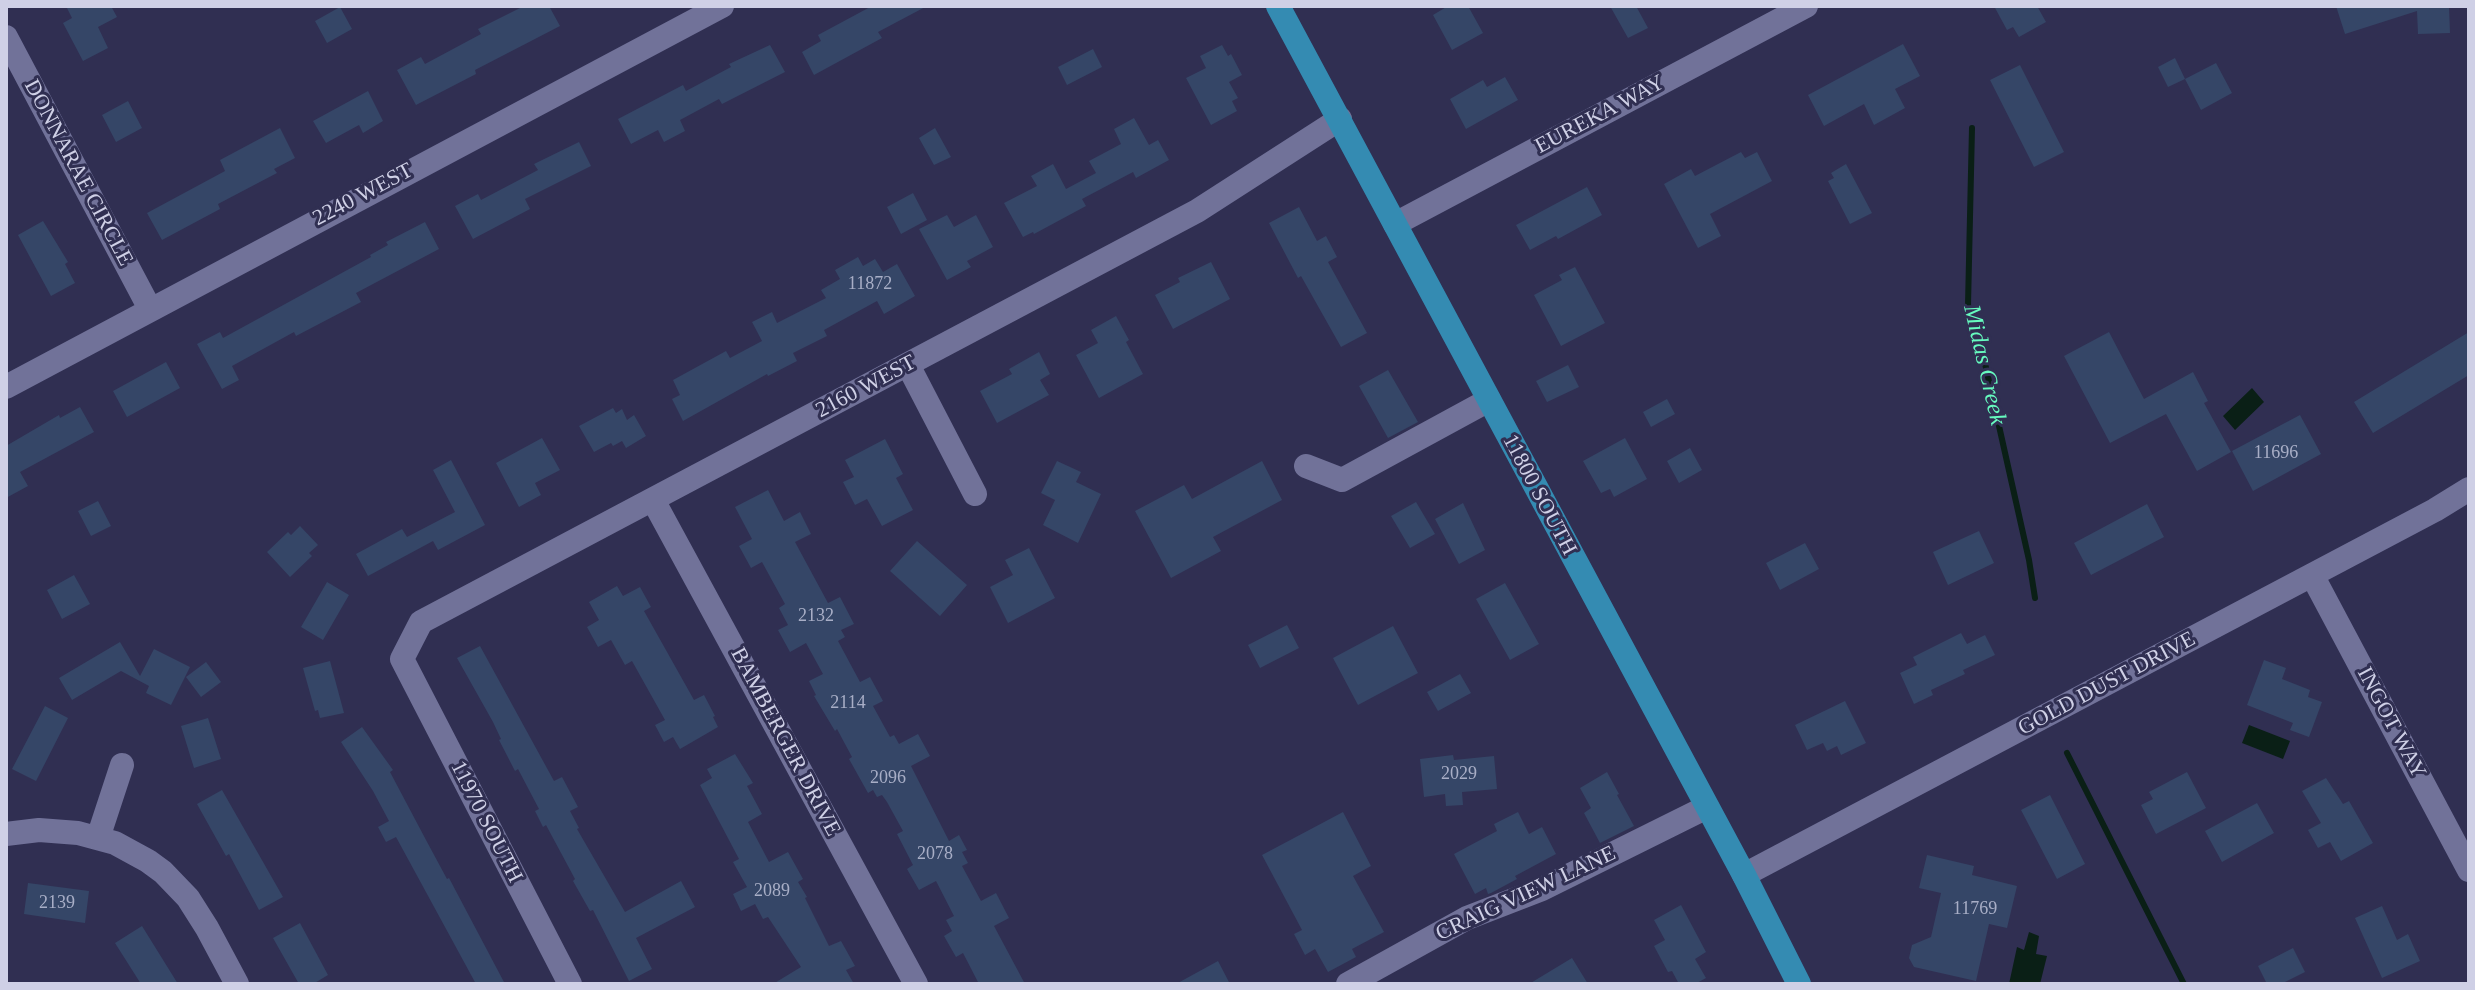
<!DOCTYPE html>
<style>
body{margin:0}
#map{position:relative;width:2475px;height:990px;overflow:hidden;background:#302f52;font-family:Georgia,serif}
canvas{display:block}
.frame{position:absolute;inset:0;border:8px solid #cfd0e6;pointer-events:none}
</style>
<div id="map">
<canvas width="2475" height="990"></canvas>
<div class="frame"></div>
</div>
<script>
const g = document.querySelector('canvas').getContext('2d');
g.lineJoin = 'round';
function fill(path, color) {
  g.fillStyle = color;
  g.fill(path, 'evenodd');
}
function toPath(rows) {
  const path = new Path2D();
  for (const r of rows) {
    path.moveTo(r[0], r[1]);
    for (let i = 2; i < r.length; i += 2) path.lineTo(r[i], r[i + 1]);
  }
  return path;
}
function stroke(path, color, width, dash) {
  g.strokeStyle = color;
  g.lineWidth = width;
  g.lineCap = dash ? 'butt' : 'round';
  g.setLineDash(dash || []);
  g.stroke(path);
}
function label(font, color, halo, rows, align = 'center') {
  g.font = font + ' Georgia,serif';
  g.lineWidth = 6;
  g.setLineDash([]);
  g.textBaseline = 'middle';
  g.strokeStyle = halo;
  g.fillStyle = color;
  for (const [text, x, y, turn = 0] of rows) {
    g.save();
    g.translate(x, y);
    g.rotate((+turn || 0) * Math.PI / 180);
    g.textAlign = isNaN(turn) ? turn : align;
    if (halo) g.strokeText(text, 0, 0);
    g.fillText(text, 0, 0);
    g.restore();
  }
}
const water = toPath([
 [2252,388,2264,402,2235,430,2223,416],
 [2249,725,2290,741,2283,759,2242,743],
 [2029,932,2039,936,2036,954,2047,956,2040,984,2009,984,2017,947,2024,950]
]);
const stream = toPath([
 [1972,128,1968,305,1982,350,2029,560,2035,598],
 [2067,753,2184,984]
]);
const building = toPath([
 [66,6,111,6,117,17,98,27,108,48,83,61,63,23,72,18],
 [524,6,549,6,560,26,475,70,476,74,416,105,397,70,421,57,425,64,481,34,478,29],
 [872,6,927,6,878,32,882,38,814,75,802,52,821,41,818,35],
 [1448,6,1468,6,1483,33,1452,50,1433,15],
 [1610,6,1636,6,1648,28,1628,38],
 [1994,6,2037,6,2046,22,2019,37,2013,27,2007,30],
 [2336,6,2449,6,2450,33,2418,34,2417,11,2345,34],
 [340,7,352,29,327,43,315,21],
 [1903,44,1920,76,1895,89,1905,108,1874,125,1864,104,1824,126,1808,95],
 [770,45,785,72,722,104,719,99,680,120,685,131,664,142,658,130,631,144,618,119,683,85,686,91,731,67,729,64],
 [1222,45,1228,56,1231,54,1242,75,1229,82,1238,98,1232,101,1237,111,1211,125,1186,78,1206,68,1200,56],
 [1093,49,1102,67,1067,85,1058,67],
 [2175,58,2185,79,2168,87,2158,67],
 [2216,63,2232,93,2201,110,2185,79],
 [2020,65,2064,152,2034,167,1990,80],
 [1505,77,1518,100,1466,129,1450,99,1483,80,1487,87],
 [368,91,383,121,363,133,359,125,326,143,313,121],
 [128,101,142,128,116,142,102,115],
 [1134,118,1149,145,1158,140,1169,160,1136,178,1133,172,1082,199,1086,206,1034,234,1033,232,1023,237,1004,203,1037,186,1031,176,1053,164,1066,189,1096,173,1089,161,1121,144,1114,129],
 [280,128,295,158,274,169,277,173,218,204,220,209,162,240,147,213,225,171,220,160],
 [935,128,951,157,934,165,919,138],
 [579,142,591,166,525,199,530,209,473,239,455,206,478,194,481,200,538,170,534,164],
 [1741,152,1745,158,1757,152,1772,181,1710,214,1721,236,1698,248,1664,184,1691,169,1695,176],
 [1846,164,1872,213,1850,224,1828,181,1834,178,1831,173],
 [1587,187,1602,215,1558,239,1556,236,1530,250,1516,225],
 [913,193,927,220,901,234,887,207],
 [1299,207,1317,241,1326,236,1337,257,1328,262,1367,333,1341,347,1301,276,1298,278,1269,223],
 [947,215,954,227,976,215,993,247,967,261,971,267,947,280,919,229],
 [43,221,68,262,65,264,75,283,51,296,18,235],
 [425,222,439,249,356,293,361,302,296,336,294,332,232,366,239,380,222,389,197,344,220,332,223,338,371,257,370,255,388,245,386,242],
 [858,257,863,266,875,259,883,272,897,264,915,296,884,314,877,301,824,330,827,336,793,353,797,361,768,376,767,374,683,421,672,399,680,395,673,380,726,351,730,358,762,341,752,322,772,312,777,323,826,298,821,290,840,279,835,270],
 [1211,262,1230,299,1173,329,1155,295,1180,282,1178,278],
 [1575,267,1605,323,1561,346,1534,295,1562,280,1559,275],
 [1116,316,1129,340,1126,342,1143,374,1099,398,1076,355,1098,343,1091,330],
 [2109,332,2144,399,2193,372,2208,401,2204,403,2231,452,2197,471,2166,414,2110,443,2064,356],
 [2469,332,2469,375,2373,433,2354,402],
 [1039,352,1050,374,1040,380,1049,395,997,423,980,391,1012,374,1009,369],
 [166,362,180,388,127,417,113,391],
 [1568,365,1579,387,1547,402,1536,381],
 [1388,370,1418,422,1388,438,1359,386],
 [1667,399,1675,414,1651,427,1643,412],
 [80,407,94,432,20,472,28,486,6,498,6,446,59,415,60,418],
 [613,408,616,413,622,409,627,420,634,415,646,436,626,448,622,441,613,446,611,443,594,452,579,426],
 [2300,415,2321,454,2253,491,2232,451],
 [542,438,560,470,535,483,541,495,519,507,496,463],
 [1625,438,1647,479,1614,497,1610,489,1601,493,1583,461],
 [885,439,903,474,896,478,913,510,882,526,867,499,855,505,843,482,854,477,845,460],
 [1690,448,1702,470,1679,483,1667,461],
 [451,460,485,525,438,550,433,541,368,576,356,554,402,529,407,537,455,512,433,470],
 [1057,461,1081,472,1076,482,1101,494,1078,543,1043,525,1055,500,1041,493],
 [1262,461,1282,500,1213,537,1221,551,1171,578,1135,511,1184,485,1192,499],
 [768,490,784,521,800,512,811,534,795,542,828,603,840,597,854,624,841,630,845,637,838,641,860,682,870,677,883,701,873,706,890,737,894,735,899,744,918,734,930,756,911,766,949,841,959,835,967,850,962,852,968,863,962,866,981,901,996,893,1009,918,994,926,1025,984,979,984,963,953,956,957,944,936,952,931,946,920,954,916,936,881,919,890,907,869,913,865,897,834,903,831,887,802,882,795,877,797,873,790,868,793,849,759,852,757,837,729,835,731,814,696,816,695,809,681,823,674,806,643,790,652,778,630,788,625,779,608,785,604,762,562,751,568,739,546,752,539,735,507],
 [98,501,111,526,91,536,78,511],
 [1416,502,1435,534,1410,548,1391,516],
 [1463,503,1485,550,1459,564,1435,519],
 [2147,504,2164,537,2091,575,2074,543],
 [300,526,318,545,309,553,312,556,290,577,267,552,288,532,291,535],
 [1979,531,1994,563,1948,585,1933,552],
 [917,541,967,585,940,616,890,571],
 [1805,543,1819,569,1780,590,1766,563],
 [1029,548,1055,598,1008,623,990,587,1013,575,1005,560],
 [74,575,90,604,62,619,47,590],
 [327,582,349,595,323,640,301,627],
 [1505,583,1539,644,1510,660,1476,599],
 [617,586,623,596,640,587,651,607,644,611,694,700,704,695,715,716,713,717,718,727,680,749,673,737,664,742,655,725,665,720,632,661,625,665,611,640,598,647,587,627,599,620,589,602],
 [1287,625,1299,648,1260,668,1248,645],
 [1393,626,1418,673,1358,705,1333,658],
 [1961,633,1967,644,1985,635,1995,655,1963,670,1965,674,1931,690,1933,695,1914,704,1900,673,1917,665,1913,657],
 [120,642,140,676,154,649,190,667,171,705,146,693,149,686,121,671,72,700,59,678],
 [480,646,554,781,562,777,578,807,570,811,579,828,577,829,625,912,681,881,695,907,636,938,652,969,629,981,593,910,590,911,573,881,575,879,546,825,543,827,535,811,539,809,518,769,515,771,499,740,501,739,493,722,457,658],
 [2264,660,2286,668,2282,679,2310,690,2308,697,2322,702,2309,737,2290,730,2293,723,2247,705],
 [330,661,344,713,320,718,318,710,315,711,303,668],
 [206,662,221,682,201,697,186,677],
 [1460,674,1471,693,1438,711,1427,692],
 [1845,701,1866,743,1841,755,1837,746,1827,751,1823,743,1807,750,1795,725],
 [45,706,68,718,36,781,12,769],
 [208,718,221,759,194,768,181,726],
 [362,727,393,770,390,772,426,840,447,879,449,878,505,984,476,984,396,837,386,842,378,827,389,821,373,791,341,742],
 [735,754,753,783,747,786,762,814,748,822,769,862,788,852,803,879,798,882,807,897,805,898,829,946,841,941,855,966,846,970,854,984,773,984,801,967,768,917,763,919,755,904,741,911,733,894,747,887,733,862,739,859,700,785,712,778,707,769],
 [1453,755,1454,760,1494,756,1497,789,1462,792,1463,805,1446,806,1445,794,1424,797,1420,759],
 [1607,772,1619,794,1617,795,1634,826,1600,843,1584,813,1591,808,1580,788],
 [2187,772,2206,808,2156,834,2141,805,2153,799,2149,792],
 [2326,778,2343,804,2349,801,2373,843,2341,861,2330,842,2318,848,2308,830,2321,823,2302,791],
 [222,790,283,897,259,910,229,854,226,856,197,804],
 [2050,795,2085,864,2057,879,2021,810],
 [2257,803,2274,833,2222,862,2205,831],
 [1343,812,1371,866,1353,876,1384,932,1352,949,1356,957,1328,972,1315,949,1305,955,1294,934,1302,930,1262,855],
 [1518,812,1529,834,1542,827,1556,854,1515,876,1517,879,1491,893,1488,894,1486,888,1475,894,1454,854,1497,831,1494,824],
 [1927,855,1974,866,1972,875,2017,886,2007,928,1989,924,1976,981,1914,967,1909,958,1912,945,1931,937,1941,893,1919,888],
 [28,883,89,891,85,923,24,914],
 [1681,905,1706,952,1695,959,1706,978,1695,984,1679,984,1672,971,1668,972,1654,946,1665,940,1654,920],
 [2382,906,2397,940,2408,934,2420,961,2382,978,2355,918],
 [300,923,328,975,313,984,299,984,273,938],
 [142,926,178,984,141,984,115,943],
 [2293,948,2305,972,2281,984,2267,984,2258,966],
 [1572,958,1588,984,1529,984],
 [1218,961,1230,984,1176,984]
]);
const minor = toPath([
 [6,37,150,309],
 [1395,224,1806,6],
 [908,365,975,494],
 [6,387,722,6],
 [1306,466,1342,480,1489,400],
 [653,500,916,984],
 [2312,575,2469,870],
 [6,834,39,830,78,833,115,843,148,861,163,872,188,898,207,928,237,984],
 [98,838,122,765],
 [1744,875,2312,575,2435,510,2469,489],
 [570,984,402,659,421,622,1197,211,1340,119],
 [1348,984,1467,918,1542,889,1707,807]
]);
const major = toPath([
 [1278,6,1744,875,1799,984]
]);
const numberNames = [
 ["11872",870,284],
 ["11696",2276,453],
 ["2132",816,616],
 ["2114",848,703],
 ["2029",1459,774],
 ["2096",888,778],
 ["2078",935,854],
 ["2089",772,891],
 ["2139",57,903],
 ["11769",1975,909]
];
const streetNames = [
 ["EUREKA WAY",1600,115,-28],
 ["DONNARAE CIRCLE",78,173,62],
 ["2240 WEST",363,195,-28],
 ["2160 WEST",866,387,-28],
 ["11800 SOUTH",1539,495,62],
 ["GOLD DUST DRIVE",2107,684,-28],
 ["INGOT WAY",2391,723,62],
 ["BAMBERGER DRIVE",785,742,62],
 ["11970 SOUTH",486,822,63],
 ["CRAIG VIEW LANE",1526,894,-25]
];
const waterNames = [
 ["Midas Creek",1984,365,77]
];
fill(water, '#0a1f16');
stroke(stream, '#0a1f16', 6);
fill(building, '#354667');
stroke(minor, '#717299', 24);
stroke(major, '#348bb2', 24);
label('18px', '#a8aec6', null, numberNames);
label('22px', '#cfd0e6', '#302f52', streetNames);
label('italic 24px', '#66fbbf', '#302f52', waterNames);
</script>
